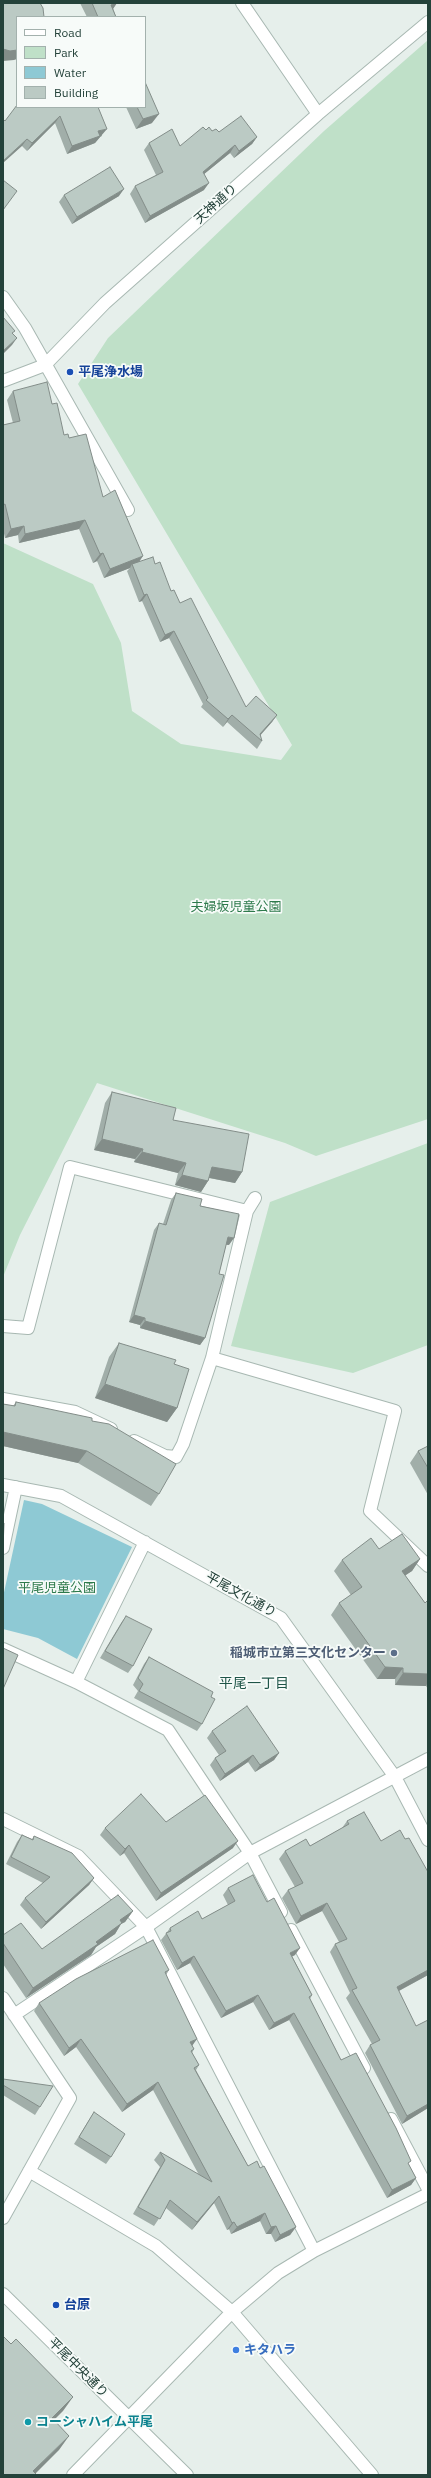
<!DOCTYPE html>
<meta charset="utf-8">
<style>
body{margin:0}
#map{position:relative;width:431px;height:2478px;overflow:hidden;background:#e6efeb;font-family:"IBM Plex Sans",sans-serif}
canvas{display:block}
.frame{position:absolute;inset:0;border:4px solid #24423a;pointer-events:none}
.legend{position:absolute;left:16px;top:16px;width:130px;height:92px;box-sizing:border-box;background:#f7fbf9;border:1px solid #a3b1ad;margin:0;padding:5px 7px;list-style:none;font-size:12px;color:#24423a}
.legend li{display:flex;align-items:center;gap:8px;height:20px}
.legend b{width:20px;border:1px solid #a3b1ad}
</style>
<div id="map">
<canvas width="431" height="2478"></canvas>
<div class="frame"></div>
<ul class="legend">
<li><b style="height:5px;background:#fff"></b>Road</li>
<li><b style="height:11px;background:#bfe0c8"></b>Park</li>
<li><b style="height:11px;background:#8ec9d4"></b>Water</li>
<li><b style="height:11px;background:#bbcac4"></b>Building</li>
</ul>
</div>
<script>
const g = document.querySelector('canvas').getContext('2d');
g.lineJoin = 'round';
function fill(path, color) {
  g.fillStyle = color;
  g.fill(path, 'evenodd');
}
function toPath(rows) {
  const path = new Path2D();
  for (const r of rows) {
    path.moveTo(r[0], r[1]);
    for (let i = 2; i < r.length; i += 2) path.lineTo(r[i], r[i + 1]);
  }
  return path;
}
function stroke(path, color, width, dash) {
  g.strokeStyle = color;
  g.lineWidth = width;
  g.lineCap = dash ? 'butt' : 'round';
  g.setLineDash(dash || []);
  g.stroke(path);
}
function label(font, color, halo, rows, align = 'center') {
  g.font = font + ' "IBM Plex Sans","Noto Sans JP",sans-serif';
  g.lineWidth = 3.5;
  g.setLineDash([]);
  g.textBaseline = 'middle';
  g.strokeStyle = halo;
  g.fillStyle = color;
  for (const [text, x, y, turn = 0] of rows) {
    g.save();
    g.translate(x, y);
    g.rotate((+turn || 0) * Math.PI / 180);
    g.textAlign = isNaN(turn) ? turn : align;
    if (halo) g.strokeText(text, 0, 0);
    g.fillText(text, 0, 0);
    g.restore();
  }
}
const green = toPath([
 [428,40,428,1119,316,1156,285,1143,97,1083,20,1235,3,1277,3,543,93,584,121,643,132,711,181,744,281,760,292,745,78,384,108,338,324,131],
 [428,1143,428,1345,353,1373,231,1346,270,1202]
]);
const water = toPath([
 [24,1500,42,1504,132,1547,77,1659,38,1638,3,1629,3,1597]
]);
const minor = toPath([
 [242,3,318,114],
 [3,297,25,328,128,510],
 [3,381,45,365,105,303,318,114,428,22],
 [3,1326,28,1328,70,1167,247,1211],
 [212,1358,395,1411,370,1511,428,1566],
 [3,1399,75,1412,111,1429],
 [134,1441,165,1456,176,1457,183,1444,212,1358,247,1211,255,1198],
 [3,1485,61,1496,281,1618,395,1777,428,1840],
 [3,1548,16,1487],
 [3,1649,76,1682,168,1730,250,1853,281,1912],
 [76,1682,145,1542],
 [3,1819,78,1856,146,1927,314,2251],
 [291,1930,364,2068],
 [3,1998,70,2098,3,2218],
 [14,2015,146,1927,250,1853,428,1759],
 [391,2119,428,2189],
 [29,2171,156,2246,232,2312,372,2475],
 [3,2294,187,2475],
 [73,2475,232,2312,278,2273,314,2251,428,2194]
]);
const wall = toPath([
 [80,3,117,3,113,8,116,17,87,17],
 [98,107,102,136,100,137,95,143,67,154,55,123,27,151,22,146,5,121],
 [126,107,145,107,152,123,136,129],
 [206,130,212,131,257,137,252,144,234,158,230,153,204,174,204,190,145,223,130,194,135,186,156,175,144,150,149,143,180,146],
 [64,195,119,196,72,224,59,202],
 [13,391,52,404,64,435,69,438,103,497,139,561,155,564,171,591,180,603,246,707,277,715,272,722,260,735,262,741,257,749,227,722,223,727,201,707,203,704,169,638,160,642,142,601,139,602,127,571,130,568,104,578,97,561,93,563,79,529,19,543,18,535,5,538,3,529,3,425,13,423,7,400],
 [112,1092,173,1120,242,1172,235,1183,209,1178,208,1181,201,1192,175,1185,178,1173,134,1162,135,1159,94,1150,105,1103],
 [176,1193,200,1206,229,1245,226,1245,219,1274,205,1338,200,1345,140,1328,140,1325,129,1322,154,1230,159,1223,163,1224,171,1200],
 [119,1343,174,1364,177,1408,167,1422,95,1398,109,1357],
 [16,1402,92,1421,159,1494,151,1506,78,1463,3,1446,3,1404,13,1406],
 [428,1446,428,1495,410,1463,418,1451],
 [379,1549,420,1559,412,1571,405,1575,425,1603,428,1600,428,1689,426,1686,395,1685,395,1679,377,1679,331,1615,339,1603,351,1595,334,1571,342,1560],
 [126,1616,133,1666,128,1673,100,1658,121,1623],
 [149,1657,211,1697,202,1724,197,1731,134,1698,138,1691,133,1685,144,1664],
 [212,1731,279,1753,274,1760,255,1772,248,1762,220,1781,210,1765,215,1758,219,1755,207,1738],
 [347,1821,381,1841,405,1839,428,1872,428,1975,399,1991,428,2108,402,2124,365,2053,370,2045,372,2044,346,1998,350,1993,330,1952,335,1944,339,1942,322,1911,296,1924,282,1898,288,1890,295,1887,279,1859,285,1851,310,1846,342,1828],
 [166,1822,233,1848,156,1901,124,1853,120,1856,100,1835,105,1828],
 [22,1835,32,1839,34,1836,94,1878,89,1885,41,1929,20,1905,25,1898,43,1883,6,1864,17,1842],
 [228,1888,295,1955,292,1956,312,1995,310,1999,341,2060,409,2165,416,2178,411,2185,387,2198,289,2020,269,2030,253,2002,221,2018,190,1963,177,1970,161,1940,165,1935,170,1928,202,1919,228,1905,223,1895],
 [133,1911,125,1922,121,1924,115,1934,96,1947,91,1955,26,1998,3,1964,3,1935,42,1949],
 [169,1970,166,1975,192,2045,194,2049,192,2053,199,2065,196,2070,248,2166,260,2168,296,2227,290,2235,275,2242,271,2234,266,2234,260,2221,231,2234,229,2229,227,2230,214,2203,192,2230,166,2208,154,2226,133,2214,160,2167,154,2160,160,2152,199,2175,153,2090,122,2112,76,2047,64,2056,34,2011,39,2003],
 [3,2079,40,2107,35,2115,3,2095],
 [94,2112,111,2157,106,2164,74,2144]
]);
const shadedWall = toPath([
 [115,3,117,3,111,12,111,5],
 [3,49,17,50,17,59,14,60,3,61],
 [159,114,152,123,136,129,143,119],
 [60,116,55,123,27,151,32,143],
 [107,129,95,143,67,154,72,146,98,131],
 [257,137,252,144,234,158,239,151],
 [27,139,22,146,3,163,3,161],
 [235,145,230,153,198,179,203,172],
 [209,183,204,190,145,223,150,216],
 [124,189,119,196,72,224,77,217],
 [17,338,12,345,3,354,3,351],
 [85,520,79,529,19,543,25,534],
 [24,526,18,535,5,538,11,529],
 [103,553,97,561,93,563,100,554],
 [143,556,137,565,132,564,130,568,104,578,110,569],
 [147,594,142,601,139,602,144,595],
 [174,631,169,638,160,642,165,635],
 [232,715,227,722,223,727,228,719],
 [277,715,272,722,258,738,260,734],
 [102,1139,143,1149,135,1159,94,1150],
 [142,1152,186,1163,178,1173,134,1162],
 [212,1167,242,1172,235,1183,205,1177],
 [182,1175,208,1181,201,1192,175,1185],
 [228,1237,234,1238,229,1245,223,1244],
 [134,1315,145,1318,140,1325,129,1322],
 [145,1321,205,1338,200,1345,140,1328],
 [105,1384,177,1408,167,1422,95,1398],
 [3,1432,87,1451,78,1463,3,1446],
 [420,1559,412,1571,394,1583,402,1571],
 [385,1667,403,1668,395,1679,377,1679],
 [403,1673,428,1674,428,1682,426,1686,395,1685],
 [279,1753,274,1760,255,1772,260,1765],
 [253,1755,248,1762,220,1781,225,1774],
 [238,1841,233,1848,156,1901,161,1893],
 [129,1845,124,1853,120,1856,125,1849],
 [94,1878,89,1885,41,1929,46,1922],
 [327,1903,322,1911,296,1924,301,1916],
 [133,1911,125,1922,121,1924,115,1934,96,1947,91,1955,26,1998,33,1988,96,1942,120,1920],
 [300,1948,295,1955,285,1960,290,1953],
 [194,1956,190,1963,177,1970,182,1963],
 [428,1970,428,1975,391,1995,397,1987],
 [258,1995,253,2002,221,2018,226,2011],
 [294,2013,289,2020,269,2030,274,2023],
 [81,2039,76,2047,64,2056,69,2048],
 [197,2039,192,2046,190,2042],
 [158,2082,153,2090,122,2112,127,2104],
 [428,2104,428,2108,402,2124,407,2116],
 [416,2178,411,2185,387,2198,392,2190],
 [219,2196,214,2203,192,2230,197,2222],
 [265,2213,260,2221,231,2234,237,2227],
 [234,2222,229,2229,227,2230,232,2223],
 [276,2226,271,2234,266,2234,271,2227],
 [296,2227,290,2235,275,2242,280,2235],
 [73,2397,63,2411,42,2432,52,2418],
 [69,2436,59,2450,34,2475,33,2471]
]);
const building = toPath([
 [3,3,40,3,43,8,44,17,17,17,17,50,10,51,3,49,3,3],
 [92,3,115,3,111,5,116,17,98,17,92,3],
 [145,82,159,114,143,119,137,107,145,107,145,82],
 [17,105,17,107,98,107,107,129,98,131,100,136,72,146,60,116,32,143,27,139,3,161,3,119,5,121,17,105],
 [241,116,257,137,239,151,235,145,203,172,209,183,150,216,135,186,163,172,149,143,172,129,180,146,203,127,206,130,209,127,212,131,216,129,219,132,241,116],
 [110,167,124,189,77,217,64,195,110,167],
 [3,180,17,191,3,210,3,180],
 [3,317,15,331,12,333,17,338,3,351,3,317],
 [47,382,52,404,57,403,64,435,68,434,69,438,86,434,103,497,115,490,143,556,110,569,103,553,100,554,85,520,25,534,24,526,11,529,5,504,3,505,3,425,20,421,13,391,47,382],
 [153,557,155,564,160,562,171,591,174,590,180,603,191,598,246,707,256,696,277,715,260,734,262,741,232,715,228,719,206,700,208,698,174,631,165,635,147,594,144,595,132,564,153,557],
 [112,1092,176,1108,173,1120,249,1134,242,1172,212,1167,208,1181,182,1175,186,1163,142,1152,143,1149,102,1139,112,1092],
 [176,1193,202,1199,200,1206,239,1214,234,1238,228,1237,219,1274,224,1275,205,1338,145,1321,145,1318,134,1315,159,1223,166,1225,176,1193],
 [119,1343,176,1360,174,1364,189,1369,177,1408,105,1384,119,1343],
 [16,1402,92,1418,92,1421,109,1424,176,1464,159,1494,87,1451,3,1432,3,1404,15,1406,16,1402],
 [428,1446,428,1468,418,1451,428,1446],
 [3,1523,4,1523,3,1548,3,1523],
 [402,1534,420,1559,402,1571,425,1603,428,1600,428,1674,403,1673,403,1668,385,1667,339,1603,362,1587,342,1560,371,1538,379,1549,402,1534],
 [126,1616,152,1629,133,1666,105,1651,126,1616],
 [3,1648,18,1655,3,1689,3,1648],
 [149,1657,213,1692,211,1697,215,1699,202,1724,139,1691,143,1684,138,1678,149,1657],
 [247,1706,279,1753,260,1765,253,1755,225,1774,215,1758,226,1751,212,1731,247,1706],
 [141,1794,166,1822,205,1795,238,1841,161,1893,129,1845,125,1849,105,1828,141,1794],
 [364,1812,381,1841,400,1830,405,1839,409,1838,428,1872,428,1970,397,1987,416,2026,428,2020,428,2104,407,2116,370,2045,380,2040,352,1990,357,1988,335,1944,347,1939,327,1903,301,1916,288,1890,303,1883,285,1851,306,1839,310,1846,349,1824,347,1821,364,1812],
 [22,1835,33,1840,34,1836,72,1853,94,1878,46,1922,25,1898,50,1877,11,1857,22,1835],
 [253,1875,267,1902,274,1898,300,1948,290,1953,312,1995,309,1997,341,2060,356,2053,396,2128,411,2161,408,2163,416,2178,392,2190,294,2013,274,2023,258,1995,226,2011,194,1956,182,1963,166,1933,171,1931,170,1928,198,1911,202,1919,235,1901,228,1888,253,1875],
 [118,1895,133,1911,120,1920,122,1923,96,1942,98,1944,33,1988,3,1943,3,1935,21,1923,42,1949,118,1895],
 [153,1940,169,1970,165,1972,169,1981,197,2039,190,2042,194,2049,191,2051,199,2065,194,2068,248,2166,257,2161,260,2168,264,2166,296,2227,280,2235,276,2226,271,2227,265,2213,237,2227,234,2222,232,2223,219,2196,197,2222,170,2200,160,2219,138,2207,165,2160,160,2152,212,2182,158,2082,127,2104,81,2039,69,2048,39,2003,76,1979,153,1940],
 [3,2079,53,2086,40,2107,3,2085,3,2079],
 [94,2112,125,2134,111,2157,79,2137,94,2112],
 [3,2336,11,2344,16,2339,73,2397,52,2418,69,2436,33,2471,36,2474,35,2475,3,2475,3,2336]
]);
const markers = [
 [70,372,4,"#1a4fb4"],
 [394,1653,4,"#5c6f8a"],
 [56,2305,4,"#1a4fb4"],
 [236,2350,4,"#3f7fe0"],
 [28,2422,4,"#0f9aa8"]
];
const streetNames = [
 ["天神通り",216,204,-42],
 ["平尾文化通り",241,1595,29],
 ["平尾中央通り",78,2368,45]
];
const transitNames = [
 ["平尾浄水場",78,372],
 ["台原",64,2305]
];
const parkNames = [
 ["夫婦坂児童公園",236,907],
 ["平尾児童公園",57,1588]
];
const serviceNames = [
 ["稲城市立第三文化センター",386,1653]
];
const shopNames = [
 ["キタハラ",244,2350]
];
const cultureNames = [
 ["コーシャハイム平尾",36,2422]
];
const neighbourhoodNames = [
 ["平尾一丁目",254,1684]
];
fill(green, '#bfe0c8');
fill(water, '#8ec9d4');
stroke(minor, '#a8b8b2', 14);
stroke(minor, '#fff', 12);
fill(wall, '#a1aea9');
fill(shadedWall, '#838d89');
fill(building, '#bbcac4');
stroke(building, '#838d89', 1);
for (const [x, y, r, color] of markers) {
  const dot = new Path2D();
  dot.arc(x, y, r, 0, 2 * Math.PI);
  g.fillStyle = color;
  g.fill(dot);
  stroke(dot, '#f7fbf9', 1.5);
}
label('13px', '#24423a', '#f7fbf9', streetNames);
label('bold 13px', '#164399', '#f7fbf9', transitNames, 'left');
label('13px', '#2d7a4b', '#f7fbf9', parkNames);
label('bold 13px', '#4e5e75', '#f7fbf9', serviceNames, 'right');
label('bold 13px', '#366cbe', '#f7fbf9', shopNames, 'left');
label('bold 13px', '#0d838f', '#f7fbf9', cultureNames, 'left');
label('14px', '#1f5548', '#f7fbf9', neighbourhoodNames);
</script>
